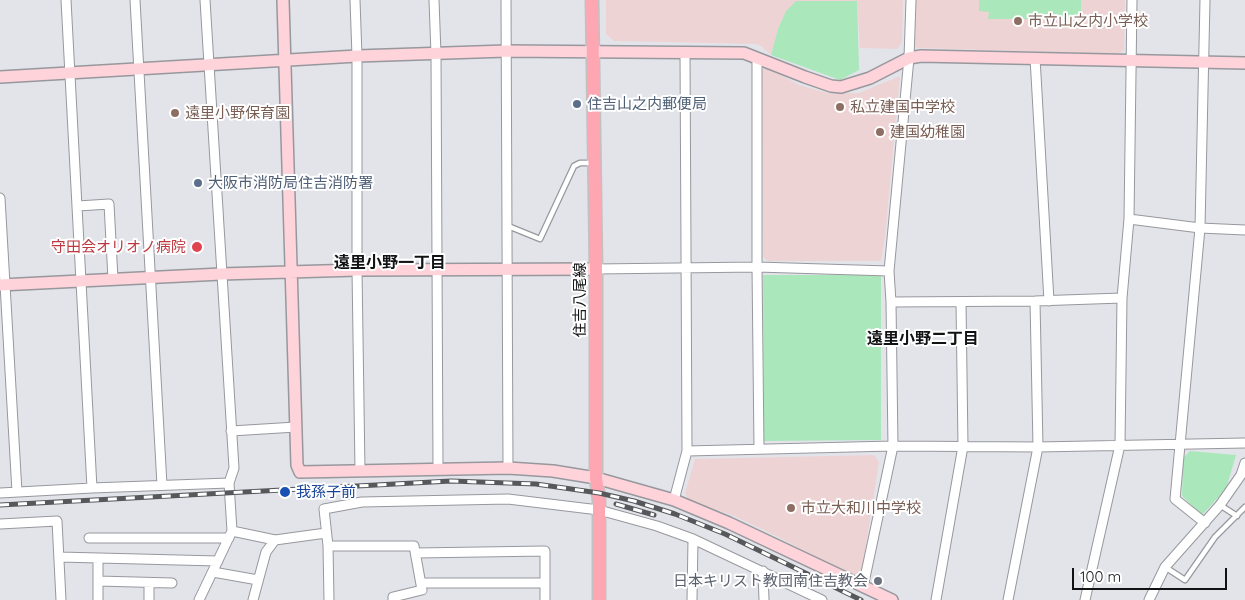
<!DOCTYPE html>
<meta charset="utf-8">
<style>
body{margin:0}
#map{position:relative;width:1245px;height:600px;overflow:hidden;background:#e2e4ea;font-family:Quicksand,sans-serif}
canvas{display:block}
.scale{position:absolute;left:1072px;top:568px;width:155px;height:22px;box-sizing:border-box;border:2px solid #111214;border-top:0;padding-left:6px;font-size:15px;line-height:18px;white-space:nowrap;color:#111214;-webkit-text-stroke:4px #fff;paint-order:stroke}
</style>
<div id="map">
<canvas width="1245" height="600"></canvas>
<div class="scale">100 m</div>
</div>
<script>
const g = document.querySelector('canvas').getContext('2d');
g.lineJoin = 'round';
function fill(path, color) {
  g.fillStyle = color;
  g.fill(path, 'evenodd');
}
function toPath(rows) {
  const path = new Path2D();
  for (const r of rows) {
    path.moveTo(r[0], r[1]);
    for (let i = 2; i < r.length; i += 2) path.lineTo(r[i], r[i + 1]);
  }
  return path;
}
function stroke(path, color, width, dash) {
  g.strokeStyle = color;
  g.lineWidth = width;
  g.lineCap = dash ? 'butt' : 'round';
  g.setLineDash(dash || []);
  g.stroke(path);
}
function label(font, color, halo, rows, align = 'center') {
  g.font = font + ' Quicksand,"Noto Sans JP",sans-serif';
  g.lineWidth = 4;
  g.setLineDash([]);
  g.textBaseline = 'middle';
  g.strokeStyle = halo;
  g.fillStyle = color;
  for (const [text, x, y, turn = 0] of rows) {
    g.save();
    g.translate(x, y);
    g.rotate((+turn || 0) * Math.PI / 180);
    g.textAlign = isNaN(turn) ? turn : align;
    if (halo) g.strokeText(text, 0, 0);
    g.fillText(text, 0, 0);
    g.restore();
  }
}
const education = toPath([
 [606,0,903,0,902,42,897,49,860,48,857,1,797,1,786,11,778,29,771,55,761,46,755,44,614,41,606,34],
 [912,0,1125,0,1124,50,1118,54,916,48,911,43],
 [766,67,799,85,828,93,859,93,900,76,885,237,881,261,768,261,763,257,762,71],
 [874,455,879,462,862,570,855,577,772,534,734,516,688,500,685,493,695,459]
]);
const green = toPath([
 [979,0,1081,0,1081,19,988,19,989,12,979,11],
 [796,1,857,1,859,70,840,80,771,55,778,29,786,11],
 [763,275,881,275,881,440,764,441],
 [1190,451,1236,455,1226,489,1202,515,1182,496,1183,458]
]);
const lane = toPath([
 [508,226,540,239,574,166,580,163,593,163],
 [1220,505,1237,516],
 [1165,567,1185,580,1215,537,1245,507]
]);
const street = toPath([
 [135,0,162,485],
 [355,0,357,56,357,270,360,470],
 [434,0,436,54,438,468],
 [506,0,508,468],
 [1205,0,1200,228,1175,499,1205,523],
 [757,58,757,267,759,449],
 [1035,58,1049,301],
 [0,198,17,492],
 [78,206,109,204,113,279],
 [1129,219,1200,228,1245,230],
 [596,269,757,267,889,271],
 [891,302,1035,301,1122,298],
 [231,431,296,427],
 [687,451,893,446,1038,447,1245,443],
 [92,488,229,483],
 [0,493,92,488,66,0],
 [674,500,687,451,685,52],
 [0,524,57,521,61,600],
 [232,531,275,540,326,533],
 [89,538,229,538],
 [693,539,822,600],
 [328,546,414,546,422,590,393,597,393,600],
 [416,553,545,551,545,600],
 [59,557,218,561],
 [763,571,764,600],
 [213,572,258,580],
 [98,581,172,583],
 [149,583,149,600],
 [421,583,545,583],
 [863,587,893,446,891,302,889,271,909,58,911,0],
 [98,600,98,558],
 [199,600,232,531,229,483,234,468,205,0],
 [253,600,266,552,275,540],
 [329,600,328,546,324,509,362,502,508,499,599,510,657,526,693,539,692,600],
 [936,600,963,446,961,302],
 [1008,600,1038,447,1035,301],
 [1085,600,1120,445,1122,298,1129,219,1132,0],
 [1149,600,1165,567,1220,505,1241,475,1245,463]
]);
const secondary = toPath([
 [283,0,297,465,300,472,508,468,553,471,596,478,674,500,729,523,892,600],
 [0,77,357,56,506,51,744,53,805,77,831,86,841,87,870,78,909,58,921,56,1245,63],
 [0,285,221,274,357,270,596,269]
]);
const primary = toPath([
 [592,0,596,269,596,478,599,500,599,600]
]);
const rail = toPath([
 [616,504,654,515],
 [0,505,451,481,536,484,599,493,634,501,675,514,725,534,861,600]
]);
const markers = [
 [1018,21,5,"#8d6e63"],
 [577,104,5,"#5c6f8a"],
 [840,107,5,"#8d6e63"],
 [175,113,5,"#8d6e63"],
 [880,132,5,"#8d6e63"],
 [198,183,5,"#5c6f8a"],
 [197,247,6,"#e0444e"],
 [285,492,6,"#1a4fb4"],
 [791,508,5,"#8d6e63"],
 [878,581,5,"#6b7280"]
];
const educationNames = [
 ["市立山之内小学校",1028,21],
 ["私立建国中学校",850,107],
 ["遠里小野保育園",185,113],
 ["建国幼稚園",890,132],
 ["市立大和川中学校",801,508]
];
const serviceNames = [
 ["住吉山之内郵便局",587,104],
 ["大阪市消防局住吉消防署",208,183]
];
const healthNames = [
 ["守田会オリオノ病院",186,247]
];
const streetNames = [
 ["住吉八尾線",580,300,-90]
];
const transitNames = [
 ["我孫子前",296,492]
];
const worshipNames = [
 ["日本キリスト教団南住吉教会",868,581]
];
const neighbourhoodNames = [
 ["遠里小野一丁目",390,263],
 ["遠里小野二丁目",923,339]
];
fill(education, '#eed3d5');
fill(green, '#aae7bb');
stroke(lane, '#97989e', 7);
stroke(street, '#97989e', 11);
stroke(secondary, '#97989e', 14);
stroke(primary, '#c1c1c2', 15);
stroke(lane, '#fff', 4.5);
stroke(street, '#fff', 9);
stroke(secondary, '#fed3d9', 11);
stroke(primary, '#fea7b3', 12);
stroke(rail, '#56585b', 5);
stroke(rail, '#fff', 3, [9]);
for (const [x, y, r, color] of markers) {
  const dot = new Path2D();
  dot.arc(x, y, r, 0, 2 * Math.PI);
  g.fillStyle = color;
  g.fill(dot);
  stroke(dot, '#fff', 2);
}
label('15px', '#785e54', '#fff', educationNames, 'left');
label('15px', '#4e5e75', '#fff', serviceNames, 'left');
label('15px', '#be3a42', '#fff', healthNames, 'right');
label('15px', '#111214', '#fff', streetNames);
label('15px', '#164399', '#fff', transitNames, 'left');
label('15px', '#5b616d', '#fff', worshipNames, 'right');
label('bold 16px', '#111214', '#fff', neighbourhoodNames);
</script>
